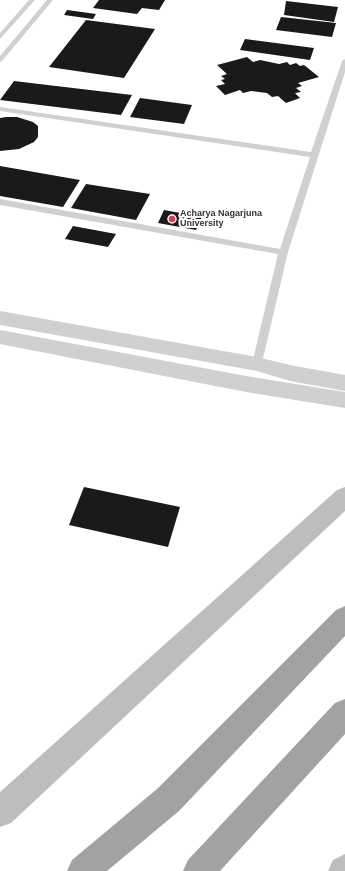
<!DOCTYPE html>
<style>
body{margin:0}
canvas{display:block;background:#fff}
</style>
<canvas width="345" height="871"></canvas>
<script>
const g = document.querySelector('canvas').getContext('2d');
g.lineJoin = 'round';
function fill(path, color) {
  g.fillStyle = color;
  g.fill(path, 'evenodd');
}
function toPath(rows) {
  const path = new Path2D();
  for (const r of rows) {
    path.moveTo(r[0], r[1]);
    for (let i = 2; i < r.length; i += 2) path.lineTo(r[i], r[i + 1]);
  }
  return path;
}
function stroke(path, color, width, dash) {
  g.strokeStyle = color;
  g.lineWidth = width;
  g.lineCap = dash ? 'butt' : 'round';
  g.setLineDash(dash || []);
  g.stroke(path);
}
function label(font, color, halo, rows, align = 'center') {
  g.font = font + ' Arial,sans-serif';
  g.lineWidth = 4;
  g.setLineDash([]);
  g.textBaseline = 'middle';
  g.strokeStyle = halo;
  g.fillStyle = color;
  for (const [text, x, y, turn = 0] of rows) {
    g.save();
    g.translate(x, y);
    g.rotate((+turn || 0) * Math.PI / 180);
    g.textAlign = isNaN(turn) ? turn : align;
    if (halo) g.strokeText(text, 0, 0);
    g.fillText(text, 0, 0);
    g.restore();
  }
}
const building = toPath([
 [99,0,165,0,159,10,142,8,137,14,93,8],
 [286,1,338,7,334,22,284,15],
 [67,10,96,14,93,19,64,15],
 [281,17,336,23,332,37,276,30],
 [86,20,155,29,124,78,49,67],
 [245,39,314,48,310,60,240,50],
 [247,57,253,62,260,60,279,64,287,62,290,65,296,63,300,66,304,65,319,77,298,83,302,86,296,88,301,92,295,93,300,98,286,103,278,96,272,97,267,93,251,91,243,93,240,90,225,95,216,86,225,84,221,80,225,79,221,76,227,74,217,65],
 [14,81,132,95,121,115,0,100],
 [140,98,192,105,184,124,130,117],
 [6,117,17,117,33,122,38,126,38,137,34,142,19,149,0,151,0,118],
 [0,166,80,180,63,207,0,196],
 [86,184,150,194,136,220,71,208],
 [164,210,202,217,196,230,158,223],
 [73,226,116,234,108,247,65,239],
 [84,487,180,507,168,547,69,525]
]);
const service = toPath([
 [29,0,35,0,0,39,0,33,29,0],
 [47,0,53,0,2,61,0,62,0,56,47,0],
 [345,59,345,72,288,252,261,367,257,368,252,364,278,254,0,205,0,199,280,249,310,157,0,111,0,107,311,152,342,61,345,59]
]);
const minor = toPath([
 [0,311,257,357,290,365,345,375,345,391,290,381,257,371,0,325,0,311],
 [0,330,246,376,345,392,345,408,246,392,0,344,0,330]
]);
const secondary = toPath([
 [345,487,345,511,11,823,0,827,0,792,337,490,345,487],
 [345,854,345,871,328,871,333,860,345,854]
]);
const trunk = toPath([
 [345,606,345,636,179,811,107,871,67,871,72,860,157,789,336,610,345,606],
 [345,699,345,734,220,871,183,871,188,860,335,703,345,699]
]);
const markers = [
 [172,219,4,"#e63946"]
];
const farPoinames = [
 ["Acharya Nagarjuna",180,214],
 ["University",180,224]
];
fill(building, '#1a1a1a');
fill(service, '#d0d0d0');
fill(minor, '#d0d0d0');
fill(secondary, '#bdbdbd');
fill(trunk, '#a2a2a2');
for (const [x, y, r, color] of markers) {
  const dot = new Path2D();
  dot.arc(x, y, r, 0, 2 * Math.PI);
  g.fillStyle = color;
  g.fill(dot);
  stroke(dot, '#fff', 1.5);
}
label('bold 9px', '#333', '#fff', farPoinames, 'left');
</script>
